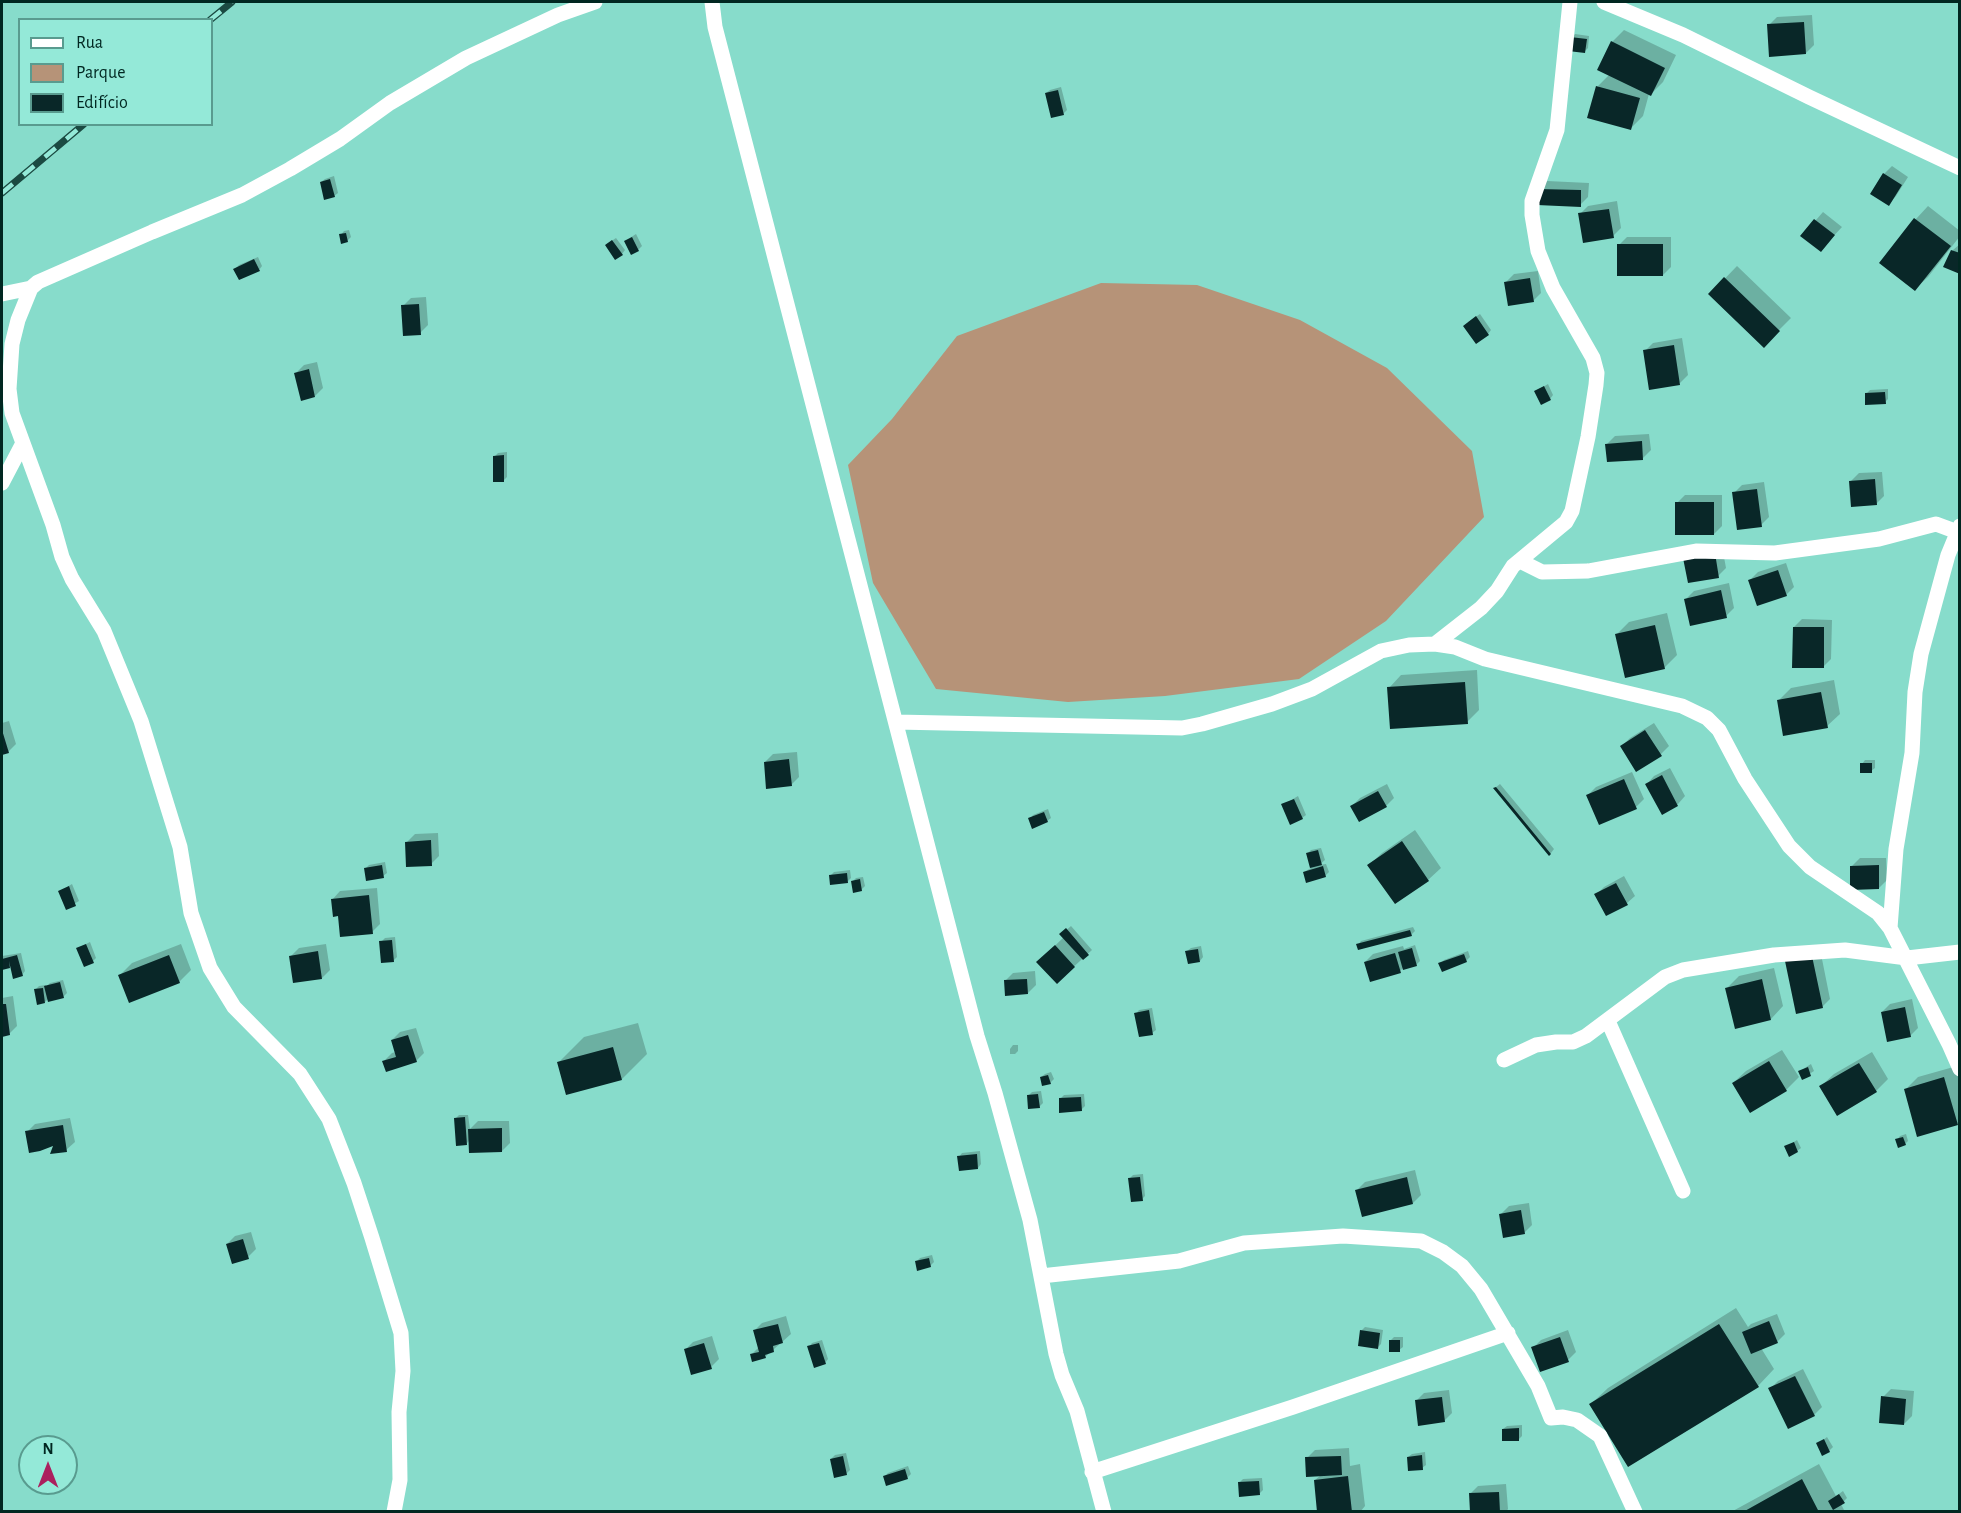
<!DOCTYPE html>
<meta charset="utf-8">
<style>
body{margin:0}
#map{position:relative;width:1961px;height:1513px;overflow:hidden;background:#87dccb;font-family:"Alegreya Sans",sans-serif}
canvas{display:block}
.frame{position:absolute;inset:0;border:3px solid #012721;pointer-events:none}
.legend{position:absolute;left:18px;top:18px;width:195px;height:108px;box-sizing:border-box;background:#94e9d8;border:2px solid #599b8f;margin:0;padding:8px 10px;list-style:none;font-size:18px;color:#012721}
.legend li{display:flex;align-items:center;gap:12px;height:30px}
.legend b{width:30px;border:2px solid #599b8f}
.north{position:absolute;left:18px;top:1435px;width:60px;height:60px;box-sizing:border-box;background:#94e9d8;border:2px solid #599b8f;border-radius:50%;rotate:0deg;font-size:16px;font-weight:700;line-height:24px;text-align:center;color:#012721}
.north::after{content:'';display:block;margin:auto;width:21px;height:27px;background:#ab1f5e;clip-path:polygon(50% 0,100% 100%,50% 72%,0 100%)}
</style>
<div id="map">
<canvas width="1961" height="1513"></canvas>
<div class="frame"></div>
<ul class="legend">
<li><b style="height:8px;background:#fff"></b>Rua</li>
<li><b style="height:16px;background:#b69378"></b>Parque</li>
<li><b style="height:16px;background:#092728"></b>Edifício</li>
</ul>
<div class="north">N</div>
</div>
<script>
const g = document.querySelector('canvas').getContext('2d');
g.lineJoin = 'round';
function fill(path, color) {
  g.fillStyle = color;
  g.fill(path, 'evenodd');
}
function toPath(rows) {
  const path = new Path2D();
  for (const r of rows) {
    path.moveTo(r[0], r[1]);
    for (let i = 2; i < r.length; i += 2) path.lineTo(r[i], r[i + 1]);
  }
  return path;
}
function stroke(path, color, width, dash) {
  g.strokeStyle = color;
  g.lineWidth = width;
  g.lineCap = dash ? 'butt' : 'round';
  g.setLineDash(dash || []);
  g.stroke(path);
}
const green = toPath([
 [1101,283,1197,285,1300,320,1387,368,1472,451,1484,517,1386,621,1299,679,1165,696,1068,702,936,689,873,583,848,465,892,419,957,336]
]);
const shadow = toPath([
 [1812,15,1814,45,1806,53,1769,25,1777,17],
 [1624,30,1676,55,1663,82,1651,94,1649,94,1643,116,1630,129,1598,86,1610,74,1612,42],
 [1575,34,1589,36,1588,48,1584,52,1571,38],
 [1061,87,1067,110,1063,114,1046,93,1050,90],
 [1892,166,1908,177,1896,196,1889,204,1884,174],
 [334,176,338,193,334,196,321,182,325,179],
 [1547,181,1589,183,1588,197,1580,205,1539,189],
 [1617,201,1621,228,1613,236,1580,214,1588,206],
 [1928,206,1960,231,1960,236,1928,277,1915,289,1881,262,1916,219],
 [1823,212,1842,227,1828,242,1802,236],
 [349,230,351,237,347,241,341,235,344,231],
 [636,234,642,246,638,250,625,241],
 [1627,237,1671,237,1671,267,1663,275,1619,245],
 [616,238,625,250,622,254,610,242],
 [1960,244,1960,273,1945,266,1953,250],
 [258,257,262,266,259,270,235,269,239,265],
 [1737,266,1791,318,1764,345,1710,294],
 [1538,271,1541,293,1533,301,1506,282,1514,274],
 [426,297,428,325,420,333,403,306,411,298],
 [1480,314,1491,330,1488,334,1468,322],
 [1682,338,1688,375,1680,383,1645,351,1653,343],
 [317,362,323,388,315,396,296,373,304,365],
 [1548,384,1553,395,1550,399,1536,391],
 [1888,389,1888,399,1885,402,1866,394,1870,390],
 [1649,434,1651,450,1643,458,1607,444,1615,436],
 [507,452,507,477,504,480,495,456,498,453],
 [1882,472,1884,496,1876,504,1851,481,1859,473],
 [1764,482,1769,517,1761,525,1734,493,1742,485],
 [1685,495,1722,495,1722,526,1714,534,1677,503],
 [1722,546,1726,568,1718,576,1689,581],
 [1786,563,1794,587,1786,595,1750,580,1758,572],
 [1729,583,1734,608,1726,616,1686,599,1694,591],
 [1667,613,1677,655,1664,668,1616,635,1629,622],
 [1802,619,1832,620,1831,659,1823,667,1794,627],
 [1477,670,1479,710,1467,722,1389,688,1401,675],
 [1834,680,1840,714,1827,726,1778,701,1791,688],
 [9,721,16,744,8,752,2,754,2,723],
 [1654,723,1669,746,1661,754,1622,746,1630,738],
 [797,752,799,777,791,785,765,762,773,754],
 [1865,760,1875,760,1875,768,1871,771,1862,764],
 [1670,768,1685,796,1678,804,1662,813,1647,784,1654,776],
 [1632,772,1644,799,1636,807,1588,795,1596,787],
 [1387,784,1394,798,1386,806,1352,806,1360,798],
 [1500,784,1554,849,1551,853,1549,854,1495,788],
 [1298,796,1306,815,1302,818,1283,805],
 [1048,809,1051,818,1047,821,1030,819,1033,815],
 [1415,830,1441,868,1428,880,1395,902,1369,865,1382,853],
 [438,833,439,856,431,864,407,842,415,834],
 [1321,848,1325,860,1319,865,1326,864,1329,872,1325,876,1304,872,1311,868,1307,854,1311,850],
 [1860,858,1886,858,1887,880,1879,888,1852,866],
 [385,862,387,873,383,876,365,869,369,865],
 [850,870,851,878,847,882,830,876,834,872],
 [1624,876,1635,896,1627,903,1596,895,1604,887],
 [863,877,865,886,861,890,853,881,856,878],
 [72,884,79,901,67,908,60,891],
 [377,888,380,924,372,932,339,915,332,900,340,891],
 [1071,926,1092,950,1057,982,1038,962,1064,937,1062,934],
 [1413,927,1415,931,1411,935,1358,945,1361,941],
 [395,937,397,957,393,961,381,942,385,938],
 [90,942,96,958,93,961,78,948],
 [181,944,191,970,179,982,120,975,132,963],
 [326,944,330,970,322,978,291,956,299,948],
 [1415,945,1420,961,1416,965,1403,968,1400,971,1365,962,1373,954,1403,946,1404,949],
 [1201,946,1203,957,1200,961,1187,951,1191,948],
 [1820,949,1830,999,1822,1007,1787,962],
 [1468,951,1470,957,1466,961,1440,964,1444,960],
 [21,953,25,971,22,975,12,966,2,968,2,956],
 [1774,968,1783,1006,1771,1019,1727,988,1739,976],
 [1035,971,1036,985,1028,993,1005,981,1013,973],
 [63,980,67,993,63,997,49,998,45,1002,35,990,39,986,46,985,46,987,50,983],
 [13,996,17,1026,9,1034,2,1035,2,998],
 [1912,999,1918,1028,1910,1036,1882,1012,1890,1004],
 [1152,1008,1156,1030,1152,1033,1136,1014,1139,1010],
 [638,1023,647,1054,622,1079,559,1062,584,1037],
 [416,1028,424,1053,416,1061,384,1061,392,1053,396,1052,392,1040,400,1032],
 [1013,1045,1018,1045,1018,1051,1015,1054,1010,1054,1010,1049],
 [1782,1050,1799,1077,1786,1090,1751,1111,1733,1083,1746,1071],
 [1872,1052,1888,1079,1876,1091,1821,1086,1834,1074],
 [1811,1064,1814,1071,1803,1078,1800,1071],
 [1957,1066,1960,1076,1960,1122,1957,1124,1905,1090,1918,1077],
 [1051,1072,1054,1079,1050,1083,1041,1077,1045,1074],
 [1041,1091,1043,1103,1039,1107,1028,1096,1032,1092],
 [1084,1094,1085,1106,1081,1110,1060,1099,1064,1095],
 [459,1115,468,1115,470,1129,478,1121,509,1121,510,1143,502,1151,470,1140,467,1143,455,1119],
 [70,1118,75,1142,66,1150,55,1143,27,1132,35,1124],
 [1906,1134,1908,1141,1905,1144,1897,1140,1900,1136],
 [1797,1140,1801,1148,1797,1151,1786,1147],
 [980,1151,981,1164,978,1168,959,1157,962,1153],
 [1415,1170,1421,1195,1413,1203,1357,1190,1365,1182],
 [1143,1174,1145,1196,1142,1199,1129,1179,1133,1175],
 [1529,1203,1532,1225,1524,1233,1501,1214,1509,1206],
 [251,1232,256,1249,248,1257,227,1244,235,1236],
 [932,1255,934,1262,930,1266,916,1262,920,1258],
 [1736,1308,1748,1327,1751,1324,1777,1314,1785,1334,1777,1342,1761,1348,1774,1369,1758,1386,1591,1404,1608,1388],
 [786,1316,791,1334,765,1357,751,1355,759,1347,754,1331,762,1323],
 [1365,1327,1383,1330,1381,1344,1378,1347,1361,1331],
 [1568,1330,1576,1352,1568,1360,1533,1348,1541,1340],
 [712,1336,719,1359,711,1367,685,1350,693,1342],
 [1394,1337,1403,1337,1403,1347,1399,1350,1390,1341],
 [822,1340,828,1359,825,1363,809,1347,812,1343],
 [1803,1369,1822,1407,1814,1415,1770,1389,1778,1381],
 [1891,1389,1914,1391,1912,1416,1904,1424,1883,1397],
 [1449,1390,1452,1413,1444,1421,1416,1401,1424,1393],
 [1522,1425,1522,1436,1518,1440,1503,1429,1507,1426],
 [1827,1437,1833,1447,1829,1451,1818,1444],
 [1349,1448,1350,1466,1360,1464,1365,1506,1360,1512,1319,1512,1315,1480,1321,1475,1307,1458,1315,1450],
 [1425,1452,1426,1465,1422,1468,1408,1457,1412,1454],
 [846,1453,850,1470,846,1474,831,1459,835,1455],
 [1819,1464,1836,1496,1843,1491,1847,1498,1841,1504,1845,1512,1731,1512],
 [908,1466,911,1474,907,1478,885,1476,888,1473],
 [1262,1478,1263,1490,1259,1494,1239,1483,1243,1479],
 [1506,1484,1508,1509,1506,1512,1471,1512,1470,1494,1478,1486]
]);
const building = toPath([
 [1804,22,1806,54,1769,57,1767,24],
 [1570,37,1587,39,1585,53,1568,51],
 [1611,41,1665,68,1651,96,1597,70],
 [1596,86,1640,98,1631,130,1587,118],
 [1058,90,1064,115,1051,118,1045,93],
 [1883,173,1902,185,1889,206,1870,194],
 [330,179,335,197,324,200,320,182],
 [1538,189,1581,190,1581,207,1537,205],
 [1609,209,1614,238,1583,243,1578,213],
 [1914,218,1951,246,1915,291,1879,263],
 [1814,219,1835,235,1821,252,1800,236],
 [346,233,348,242,341,244,339,234],
 [632,237,639,251,631,255,624,241],
 [612,240,623,255,615,260,605,245],
 [1617,244,1663,244,1663,276,1617,276],
 [1951,250,1960,253,1960,274,1943,267],
 [254,259,260,271,239,280,233,269],
 [1724,277,1780,331,1764,348,1708,294],
 [1530,278,1534,302,1508,306,1504,282],
 [419,304,421,335,403,336,401,305],
 [1476,316,1489,335,1476,344,1463,326],
 [1674,345,1680,385,1649,390,1643,350],
 [309,369,315,397,301,401,294,373],
 [1544,386,1551,400,1541,405,1534,391],
 [1885,392,1886,404,1865,405,1865,393],
 [1642,441,1643,460,1607,462,1605,444],
 [504,455,504,482,493,482,493,456],
 [1875,479,1877,505,1851,507,1849,481],
 [1757,489,1762,527,1737,530,1732,492],
 [1675,502,1714,502,1714,535,1675,535],
 [1715,553,1719,578,1688,583,1683,558],
 [1778,570,1787,596,1757,606,1748,580],
 [1721,590,1727,618,1690,626,1684,599],
 [1655,625,1665,669,1625,678,1615,634],
 [1793,627,1824,627,1824,668,1792,668],
 [1465,682,1468,724,1390,729,1387,687],
 [1821,692,1828,728,1783,736,1777,700],
 [2,730,9,753,2,755],
 [1645,730,1662,756,1636,772,1620,746],
 [789,759,792,786,766,789,764,762],
 [1860,763,1872,763,1872,773,1860,773],
 [1662,775,1678,806,1662,815,1645,784],
 [1624,779,1637,809,1599,825,1586,795],
 [1496,787,1551,854,1549,856,1493,788],
 [1378,791,1387,807,1359,822,1350,806],
 [1294,799,1303,819,1290,825,1281,804],
 [1044,812,1048,822,1032,829,1028,818],
 [431,840,432,866,406,867,405,842],
 [1402,841,1429,881,1395,904,1367,865],
 [1318,850,1322,865,1310,868,1306,853],
 [382,865,384,878,366,881,364,868],
 [1879,865,1879,889,1850,890,1850,866],
 [1323,866,1326,877,1306,883,1303,872],
 [847,873,848,883,830,885,829,875],
 [860,879,862,891,853,893,851,881],
 [1616,883,1628,905,1606,916,1594,894],
 [69,886,76,906,66,910,58,891],
 [369,895,373,934,340,937,338,916,333,917,331,899],
 [1066,928,1089,955,1083,960,1059,934],
 [1410,930,1412,936,1358,950,1356,944],
 [392,940,394,962,381,963,379,941],
 [86,944,94,963,84,967,76,948],
 [1055,945,1075,967,1057,984,1036,962],
 [1412,948,1417,966,1403,970,1398,952],
 [1198,949,1200,962,1188,964,1185,951],
 [318,951,322,979,293,983,289,956],
 [1395,953,1401,973,1370,982,1364,962],
 [1464,954,1467,962,1442,972,1438,963],
 [17,955,23,976,13,979,9,961,10,968,2,970,2,959],
 [169,955,180,983,129,1003,118,975],
 [1812,956,1823,1008,1796,1014,1785,961],
 [1027,979,1028,994,1005,996,1004,980],
 [1762,979,1771,1020,1735,1029,1725,988],
 [60,982,64,998,48,1002,44,986],
 [43,988,45,1003,37,1005,34,989],
 [2,1004,6,1004,10,1035,2,1037],
 [1905,1007,1911,1037,1887,1042,1881,1012],
 [1149,1010,1153,1035,1139,1037,1134,1013],
 [408,1035,417,1062,386,1072,382,1061,396,1057,391,1040],
 [613,1047,622,1080,566,1095,557,1062],
 [1769,1061,1787,1091,1750,1113,1732,1083],
 [1859,1063,1877,1092,1837,1116,1819,1086],
 [1808,1067,1811,1076,1802,1080,1798,1071],
 [1048,1075,1051,1084,1042,1086,1040,1077],
 [1944,1077,1958,1125,1917,1137,1904,1089],
 [1038,1094,1040,1108,1028,1109,1027,1095],
 [1081,1097,1082,1111,1059,1113,1059,1098],
 [465,1117,467,1145,456,1146,454,1118],
 [63,1125,67,1152,50,1154,53,1146,40,1151,29,1153,25,1131],
 [502,1128,502,1152,469,1153,468,1129],
 [1903,1137,1906,1145,1898,1148,1895,1139],
 [1794,1142,1798,1152,1789,1157,1784,1146],
 [977,1154,978,1169,959,1171,957,1156],
 [1140,1177,1143,1201,1131,1202,1128,1178],
 [1407,1177,1413,1204,1362,1217,1355,1190],
 [1521,1210,1525,1234,1503,1238,1499,1214],
 [243,1239,249,1259,232,1264,226,1244],
 [929,1258,931,1267,917,1271,915,1261],
 [1769,1321,1778,1343,1751,1354,1742,1332],
 [778,1324,783,1343,773,1346,774,1352,765,1355,766,1358,752,1362,750,1354,759,1352,753,1330],
 [1719,1324,1759,1387,1628,1467,1589,1404],
 [1360,1330,1380,1333,1378,1349,1358,1346],
 [1560,1337,1569,1362,1540,1372,1531,1347],
 [1389,1340,1400,1340,1400,1352,1389,1352],
 [704,1343,712,1369,691,1375,684,1349],
 [819,1343,826,1364,814,1368,807,1346],
 [1795,1376,1815,1416,1788,1429,1768,1388],
 [1881,1396,1906,1399,1904,1425,1879,1423],
 [1442,1397,1445,1422,1418,1426,1415,1400],
 [1519,1428,1519,1441,1502,1441,1502,1429],
 [1824,1439,1830,1452,1822,1456,1816,1443],
 [1422,1455,1423,1470,1408,1471,1407,1457],
 [843,1456,847,1475,834,1478,830,1459],
 [1341,1456,1342,1475,1306,1477,1305,1457],
 [905,1469,908,1479,886,1486,883,1476],
 [1348,1476,1352,1512,1317,1512,1314,1480],
 [1802,1479,1819,1512,1743,1512],
 [1259,1481,1260,1495,1239,1497,1238,1482],
 [1499,1492,1500,1512,1470,1512,1469,1493],
 [1839,1494,1845,1503,1833,1510,1828,1501]
]);
const street = toPath([
 [712,2,715,27,977,1036,995,1093,1030,1220,1056,1354,1062,1375,1077,1411,1104,1512],
 [1604,2,1683,35,1809,97,1960,168],
 [2,294,31,288],
 [2,483,23,443],
 [1520,561,1542,572,1588,571,1696,551,1775,553,1879,539,1936,524,1960,533],
 [1435,644,1481,608,1497,591,1513,566,1566,522,1572,511,1588,437,1596,385,1597,373,1593,358,1553,288,1538,251,1532,215,1532,201,1557,130,1570,2],
 [896,722,1182,728,1202,724,1272,704,1312,689,1381,651,1409,645,1435,644,1455,647,1485,659,1682,706,1707,718,1719,730,1745,779,1789,846,1810,867,1878,913,1890,928,1949,1044,1960,1069],
 [1890,928,1896,849,1912,753,1915,692,1921,654,1948,555,1960,526],
 [1608,1021,1683,1191],
 [1504,1060,1536,1045,1556,1042,1573,1042,1586,1036,1665,977,1683,970,1774,955,1845,950,1907,958,1960,952],
 [1041,1276,1179,1261,1244,1243,1343,1236,1421,1241,1443,1252,1462,1266,1481,1289,1538,1386,1551,1418,1563,1417,1577,1420,1600,1436,1635,1512],
 [1092,1472,1293,1407,1508,1333],
 [394,1512,400,1480,399,1412,403,1371,401,1333,372,1238,354,1183,329,1119,300,1074,234,1007,210,968,191,913,180,847,141,721,104,631,72,579,62,557,53,525,12,413,9,389,12,344,18,320,31,288,38,282,152,232,242,195,290,169,340,139,390,103,466,58,558,15,595,2]
]);
const rail = toPath([
 [210,20,232,2],
 [2,193,84,124]
]);
fill(green, '#b69378');
fill(shadow, '#0003');
fill(building, '#092728');
stroke(street, '#fff', 15);
stroke(rail, '#1b4a42', 7);
stroke(rail, '#94e9d8', 4.5, [14]);
</script>
